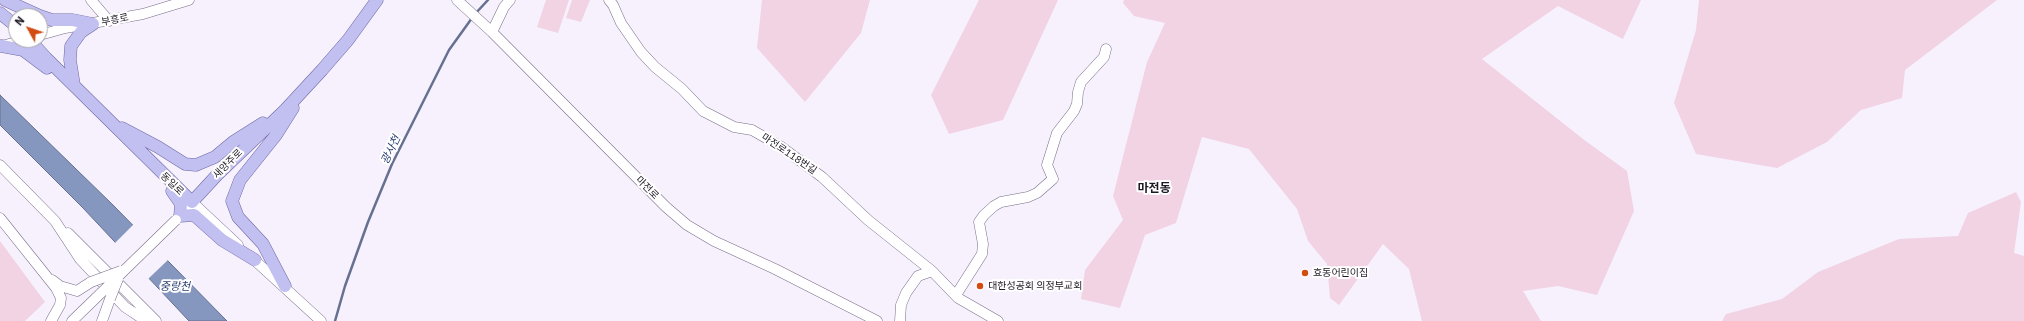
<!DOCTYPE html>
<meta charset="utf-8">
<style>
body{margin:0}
#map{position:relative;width:2024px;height:321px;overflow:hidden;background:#f7f1fe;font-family:"IBM Plex Sans",sans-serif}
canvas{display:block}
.north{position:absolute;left:8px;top:8px;width:40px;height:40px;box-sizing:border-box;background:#fff;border:1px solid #a5a3a7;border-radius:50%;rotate:310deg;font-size:11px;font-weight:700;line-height:16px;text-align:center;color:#1d1823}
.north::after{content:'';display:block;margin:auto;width:14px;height:18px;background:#d24c11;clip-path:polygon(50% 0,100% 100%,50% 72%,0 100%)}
</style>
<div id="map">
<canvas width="2024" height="321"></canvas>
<div class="north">N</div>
</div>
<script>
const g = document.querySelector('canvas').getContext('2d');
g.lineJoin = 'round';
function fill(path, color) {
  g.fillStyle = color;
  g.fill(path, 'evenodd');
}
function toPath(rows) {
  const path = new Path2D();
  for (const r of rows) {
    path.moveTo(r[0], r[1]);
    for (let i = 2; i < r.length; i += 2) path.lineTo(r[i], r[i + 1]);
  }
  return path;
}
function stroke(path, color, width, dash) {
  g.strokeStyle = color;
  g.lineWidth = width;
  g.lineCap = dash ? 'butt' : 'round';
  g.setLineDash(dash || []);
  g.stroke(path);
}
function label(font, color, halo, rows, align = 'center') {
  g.font = font + ' "IBM Plex Sans","Noto Sans KR",sans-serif';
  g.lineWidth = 4;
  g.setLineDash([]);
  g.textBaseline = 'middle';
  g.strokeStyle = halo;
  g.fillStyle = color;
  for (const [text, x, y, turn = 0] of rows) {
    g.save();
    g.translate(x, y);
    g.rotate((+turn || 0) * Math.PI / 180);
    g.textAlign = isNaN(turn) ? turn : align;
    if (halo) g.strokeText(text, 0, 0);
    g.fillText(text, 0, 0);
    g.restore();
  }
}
const green = toPath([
 [546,0,569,0,558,33,537,27],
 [572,0,590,0,581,22,566,18],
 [762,0,870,0,861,33,805,102,757,48],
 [979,0,1058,0,1003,120,949,134,931,95],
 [1124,0,1641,0,1623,39,1558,6,1482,59,1583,139,1627,171,1634,211,1597,295,1558,286,1523,291,1541,321,1422,321,1409,269,1383,244,1339,305,1330,298,1327,264,1308,241,1297,209,1249,149,1202,137,1176,223,1145,235,1120,308,1081,299,1085,270,1123,220,1113,196,1147,62,1165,23,1134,16,1123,3],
 [1699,0,1997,0,1905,70,1902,98,1861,110,1827,142,1777,168,1696,154,1674,103,1696,30],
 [2016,192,2021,202,2014,253,2024,256,2024,321,1722,321,1726,314,1782,299,1818,272,1899,239,1958,236,1968,213],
 [0,241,45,302,25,321,0,321]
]);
const water = toPath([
 [0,95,113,205,227,321,189,321,83,208,0,125,0,95]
]);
const pier = toPath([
 [134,224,169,259,147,280,114,244]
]);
const stream = toPath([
 [475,14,488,0],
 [335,321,345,286,368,222,392,164,449,50,472,18]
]);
const minor = toPath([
 [91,0,109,21],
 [457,0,492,32,666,207,687,225,714,241,775,269,877,321],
 [609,0,613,5,621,23,641,52,655,67,682,89,703,111,734,127,752,130,780,146,822,177,868,220,932,271,958,298,998,321],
 [492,32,504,7,510,0],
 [40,35,65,28,143,14,189,0],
 [2,46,23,40],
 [0,165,55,221,80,259,125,307,146,321],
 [0,218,56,288,61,298,60,305,51,321],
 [178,218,192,202,238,245],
 [68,233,156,321],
 [250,256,321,321],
 [52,280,60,286,77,291,91,282],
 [956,295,982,254,983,244,979,222,984,215,994,206,1001,202,1028,197,1037,193,1053,179,1047,165,1057,133,1074,111,1077,104,1078,92,1081,82,1104,57,1106,49],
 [72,321,101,293],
 [102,321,110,299],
 [900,321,901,305,906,293,918,276,932,271]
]);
const major = toPath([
 [5,0,40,16],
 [0,13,16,26],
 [40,16,52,20,73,20,93,24],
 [30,40,46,58,192,202,217,175,285,110,322,70,348,40,377,0],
 [1,46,23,50,47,68],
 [74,85,70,60,71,46,81,32,93,24],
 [122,128,158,147,185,164,196,165,215,157,233,142,263,123],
 [172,191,181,204,180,216,194,215,222,240,255,260],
 [285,286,263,244,238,217,232,201,240,180,276,135,293,108]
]);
const minorBridge = toPath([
 [91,282,121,271],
 [101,293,176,220],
 [110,299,118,279]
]);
const markers = [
 [1305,273,4,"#d24c11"],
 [980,286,4,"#d24c11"]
];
const streetNames = [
 ["부흥로",115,20,-11],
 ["마전로118번길",789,154,34],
 ["새양주로",228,164,-45],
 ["동일로",172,184,44],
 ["마전로",647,188,45]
];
const poiNames = [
 ["효동어린이집",1313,273],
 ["대한성공회 의정부교회",988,286]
];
const waterNames = [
 ["광사천",391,150,-64],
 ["중랑천",175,287]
];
const quarterNames = [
 ["마전동",1154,189]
];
fill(green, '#f1d3e4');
fill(water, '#8596bf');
stroke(water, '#667090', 1);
fill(pier, '#f7f1fe');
stroke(stream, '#667090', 2.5);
stroke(minor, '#786c88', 11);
stroke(major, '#6e69a2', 13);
stroke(minor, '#fff', 10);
stroke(major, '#c2bff1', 12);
stroke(minorBridge, '#786c88', 11, []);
stroke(minorBridge, '#fff', 10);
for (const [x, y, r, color] of markers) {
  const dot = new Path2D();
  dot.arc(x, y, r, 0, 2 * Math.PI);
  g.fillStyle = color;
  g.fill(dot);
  stroke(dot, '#fff', 1.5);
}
label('10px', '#1d1823', '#fff', streetNames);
label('10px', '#1d1823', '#fff', poiNames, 'left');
label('italic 11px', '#2d4075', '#fff', waterNames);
label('bold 12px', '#1d1823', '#fff', quarterNames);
</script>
